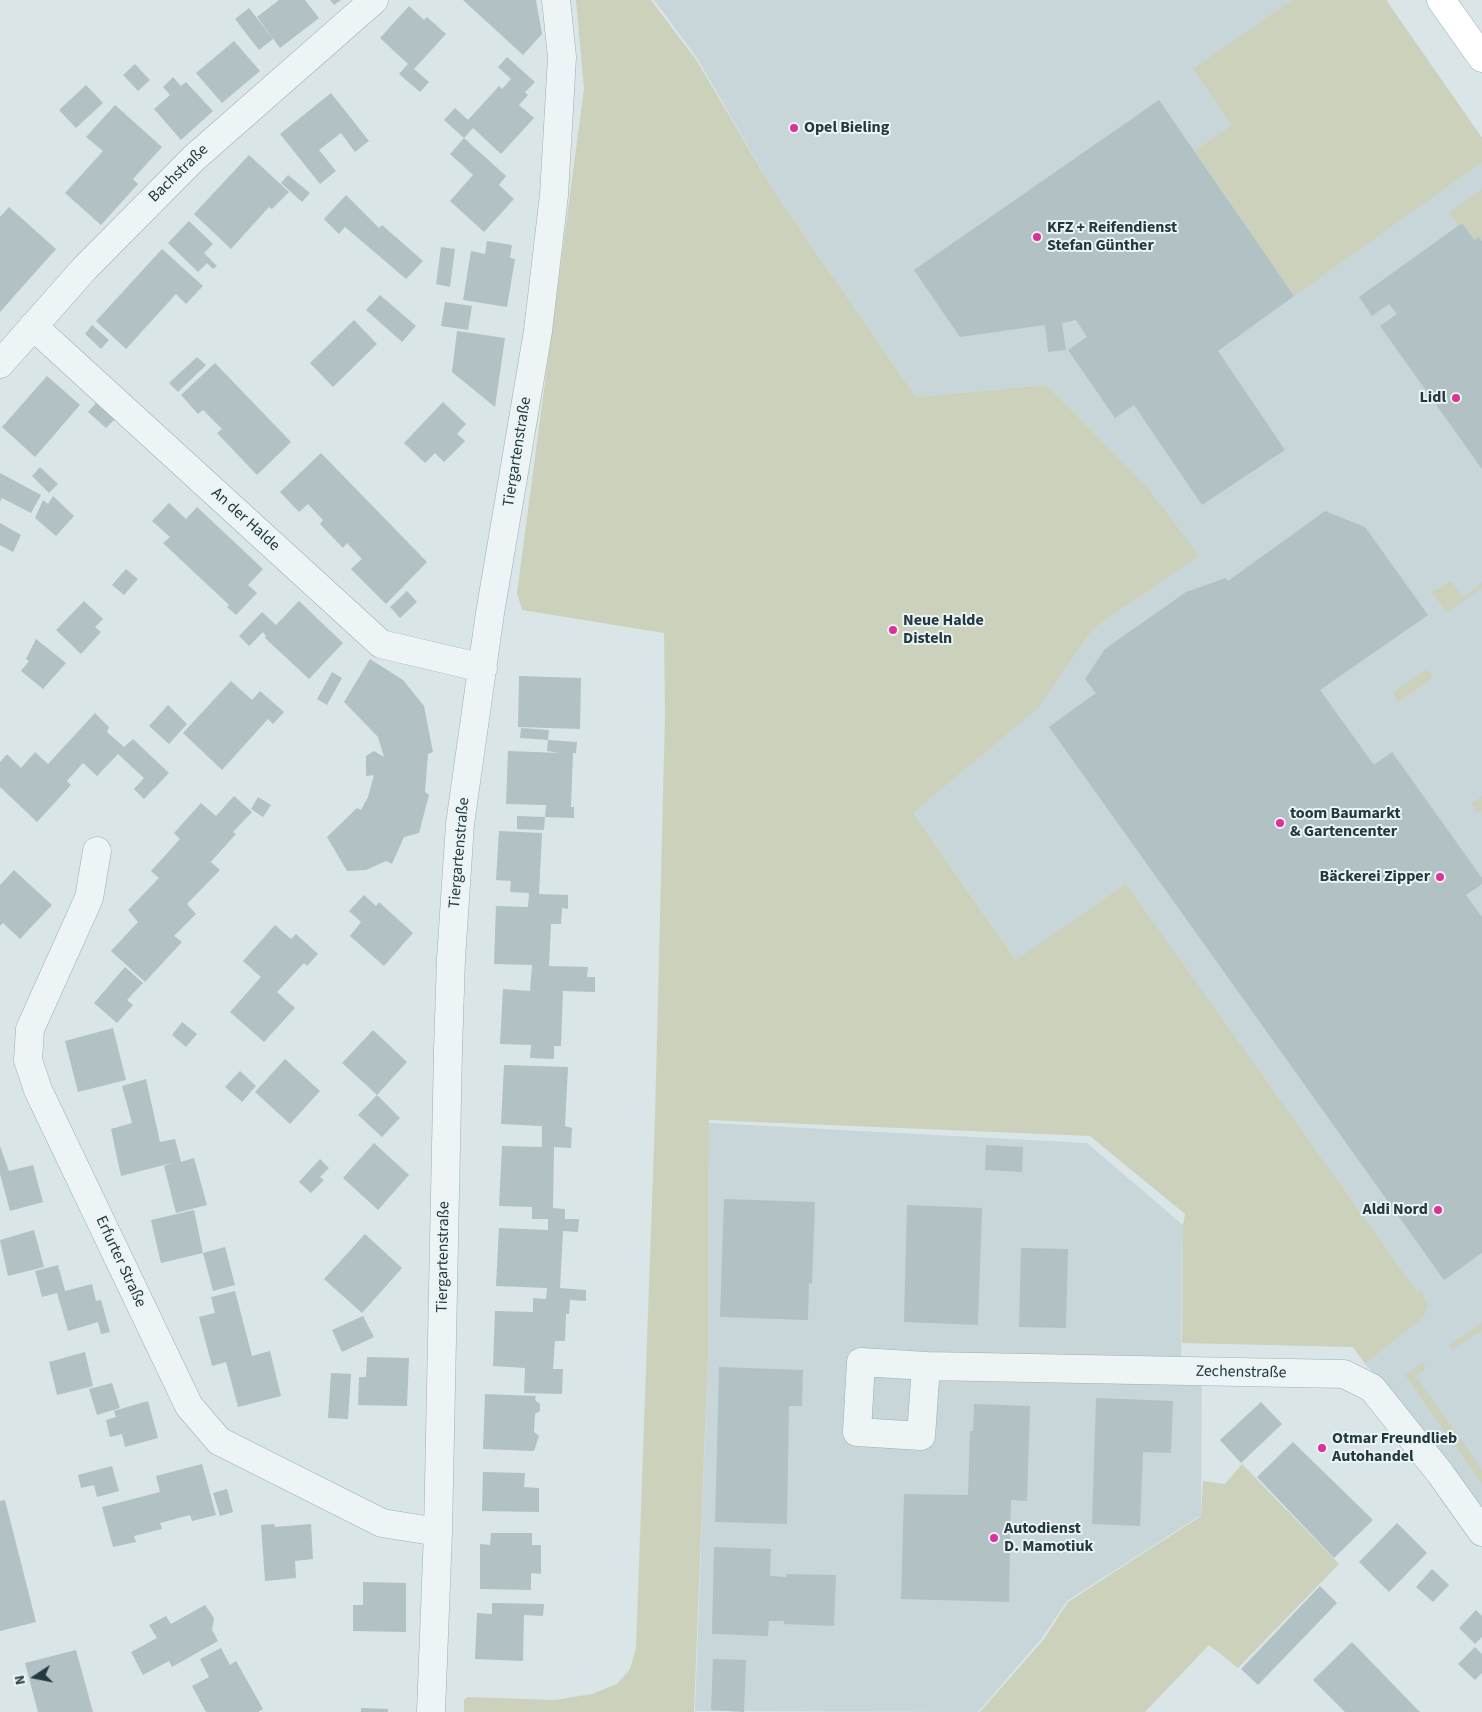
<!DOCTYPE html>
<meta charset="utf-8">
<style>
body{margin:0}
#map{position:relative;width:1482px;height:1712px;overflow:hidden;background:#dae5e7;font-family:"Source Sans 3",sans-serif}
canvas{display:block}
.north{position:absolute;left:10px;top:1652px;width:50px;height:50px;-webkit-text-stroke:4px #eaf3f5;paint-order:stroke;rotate:259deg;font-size:14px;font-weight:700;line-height:20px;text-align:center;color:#23393e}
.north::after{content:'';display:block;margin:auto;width:18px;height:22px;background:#23393e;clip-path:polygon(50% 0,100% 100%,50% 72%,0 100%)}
</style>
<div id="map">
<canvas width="1482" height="1712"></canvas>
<div class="north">N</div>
</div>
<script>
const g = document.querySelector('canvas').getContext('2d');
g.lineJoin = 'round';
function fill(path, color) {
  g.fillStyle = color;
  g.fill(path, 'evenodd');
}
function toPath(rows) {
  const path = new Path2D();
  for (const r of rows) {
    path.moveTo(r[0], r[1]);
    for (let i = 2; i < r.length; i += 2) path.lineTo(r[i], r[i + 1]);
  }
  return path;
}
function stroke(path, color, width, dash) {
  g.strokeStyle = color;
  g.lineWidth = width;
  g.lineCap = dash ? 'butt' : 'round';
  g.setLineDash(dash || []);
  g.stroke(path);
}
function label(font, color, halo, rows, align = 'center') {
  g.font = font + ' "Source Sans 3",sans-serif';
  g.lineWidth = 4;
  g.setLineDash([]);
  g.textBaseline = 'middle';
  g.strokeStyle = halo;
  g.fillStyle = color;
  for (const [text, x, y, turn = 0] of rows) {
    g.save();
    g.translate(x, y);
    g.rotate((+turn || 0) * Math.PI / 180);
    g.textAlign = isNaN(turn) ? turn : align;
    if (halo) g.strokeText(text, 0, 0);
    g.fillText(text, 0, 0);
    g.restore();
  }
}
const built = toPath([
 [654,0,1386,0,1482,138,1482,1514,1392,1393,1365,1364,1423,1318,1418,1293,1126,885,1017,961,913,813,1036,709,1093,629,1199,556,1046,385,916,397,773,190,697,58],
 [709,1123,1087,1143,1183,1225,1181,1359,1202,1360,1201,1515,1067,1601,1042,1638,978,1712,695,1711,708,1354]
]);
const green = toPath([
 [576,0,651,0,697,61,773,190,916,397,1046,385,1147,487,1199,556,1093,629,1037,709,913,813,1016,960,1126,884,1418,1293,1421,1291,1428,1305,1423,1318,1365,1364,1353,1347,1182,1343,1183,1225,1185,1214,1090,1136,709,1120,708,1355,694,1712,464,1712,464,1700,468,1697,555,1700,592,1694,617,1684,630,1669,636,1648,655,1118,665,716,664,633,522,610,517,593,584,89],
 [1292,0,1386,0,1482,138,1482,162,1294,296,1195,151,1232,125,1193,69],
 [1482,189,1482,241,1479,237,1474,240,1462,223,1458,225,1449,212],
 [1451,581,1463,597,1482,583,1482,588,1449,611,1445,610,1432,592],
 [1426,670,1432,675,1431,679,1400,701,1396,701,1394,692],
 [1482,796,1482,810,1477,813,1471,804],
 [1482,1322,1482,1330,1452,1350,1448,1346],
 [1423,1363,1426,1368,1416,1376,1482,1470,1482,1484,1405,1375],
 [1242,1464,1339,1564,1238,1668,1209,1645,1145,1712,980,1712,1044,1639,1068,1602,1201,1516,1203,1481,1225,1484]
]);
const building = toPath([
 [279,0,305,0,319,18,280,48,257,17],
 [330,0,341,0,334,5],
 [463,0,536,0,542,34,523,55],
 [409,6,424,20,427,17,446,34,414,69,429,82,420,92,399,74,408,64,380,38],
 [249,8,273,39,259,50,235,19],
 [234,41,260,71,222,103,196,73],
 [507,57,535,82,525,92,528,95,519,105,534,118,501,154,473,128,464,138,444,120,455,108,468,120,499,86,502,89,511,79,498,67],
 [135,64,150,80,138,91,123,75],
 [173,77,181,86,186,82,213,111,181,140,154,109,170,95,163,87],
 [86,85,103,103,76,128,59,110],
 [331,93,369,141,355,152,341,133,319,150,336,171,320,184,280,134],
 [1159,100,1294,296,1218,351,1285,450,1202,505,1134,405,1115,418,1068,350,1087,337,1076,320,1062,323,1066,350,1048,352,1045,325,960,337,914,270],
 [115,105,162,147,133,179,138,184,101,225,65,193,103,151,86,137],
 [464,138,506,176,499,185,514,199,484,232,450,201,473,175,450,154],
 [249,155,289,192,272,209,269,207,231,249,194,214],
 [288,175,310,193,302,202,281,183],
 [346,195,379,228,382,225,423,261,406,279,345,227,339,234,324,219],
 [9,207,56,249,0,312,0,217],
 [189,221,213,244,204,253,217,266,213,269,207,263,198,272,168,243],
 [1462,223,1474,240,1479,237,1482,241,1482,469,1380,326,1397,314,1389,304,1372,316,1359,297],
 [487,241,512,245,510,258,515,259,507,307,463,300,471,251,485,254],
 [441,247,455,249,450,287,436,284],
 [162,249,203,286,186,304,176,294,126,349,96,321],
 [380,295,416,326,402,342,366,310],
 [445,302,472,306,468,330,441,326],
 [354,320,377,344,333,387,310,363],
 [92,325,109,340,101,349,85,334],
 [457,331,505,338,495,407,452,372],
 [197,357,206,365,178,392,169,383],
 [215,363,291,442,257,475,217,433,222,429,203,410,198,414,181,395],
 [47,376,80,405,35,457,2,427],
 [443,402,466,424,457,434,465,441,444,462,435,453,425,463,404,443],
 [96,403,115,419,106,428,88,412],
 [321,453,427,562,386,604,351,569,362,559,347,543,343,548,320,524,323,520,308,504,299,512,280,492],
 [40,467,58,484,49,493,32,476],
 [0,473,41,495,31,513,2,498,0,502],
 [53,496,74,516,56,536,35,518,43,500,48,504],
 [169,503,186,519,197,507,263,569,248,585,257,593,236,615,227,607,229,605,163,543,170,537,152,521],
 [1325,511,1365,527,1428,615,1320,690,1374,765,1392,752,1482,878,1482,884,1466,895,1482,917,1482,1253,1444,1280,1049,727,1096,693,1085,679,1105,649,1186,592,1226,578,1228,581],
 [0,523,21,535,13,552,0,545],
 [126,569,138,579,124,595,112,585],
 [407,591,417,602,400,618,390,607],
 [84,601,103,619,95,627,101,632,81,654,56,630],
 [299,601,343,643,309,679,265,638,266,636,263,632,249,646,239,636,262,612,276,625],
 [36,639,66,663,43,689,21,671,29,661,26,659],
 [370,659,403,680,424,706,433,752,428,754,425,792,429,795,419,833,404,837,392,864,386,861,366,870,347,871,327,837,357,808,361,810,368,797,374,775,366,776,366,756,374,751,384,757,378,737,344,702],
 [332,672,342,678,327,705,317,699],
 [519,676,581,678,580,729,518,727],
 [231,681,252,700,260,691,284,712,273,724,268,719,222,770,183,733],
 [168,705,187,724,169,744,149,726],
 [95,713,109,727,107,732,124,747,133,739,169,773,144,799,134,789,144,778,118,754,97,776,83,763,67,781,71,785,37,822,0,787,0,762,7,754,21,768,35,752,48,764],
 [521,728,549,730,548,740,520,738],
 [548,740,577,742,576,753,573,753,571,807,574,807,574,818,545,817,546,805,506,804,508,751,560,753,547,751],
 [234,796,252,812,233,832,236,834,208,865,211,862,220,870,187,904,196,914,174,936,182,942,145,982,111,951,138,922,128,910,159,878,151,871,180,839,174,833,201,803,216,816],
 [258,797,271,805,263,817,251,809],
 [517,816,545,817,544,830,517,829],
 [499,831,542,833,539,894,568,895,568,909,562,908,561,924,551,924,549,966,588,967,587,977,595,977,595,992,563,991,561,1046,554,1046,554,1059,530,1058,531,1045,500,1044,503,989,530,991,532,965,494,964,496,906,528,907,529,893,510,892,511,881,496,880],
 [14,870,52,905,20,939,3,923,0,926,0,885],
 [364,895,376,906,379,902,413,933,384,966,350,936,361,922,349,911],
 [275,925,291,939,296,934,318,954,307,966,304,963,277,992,295,1008,264,1042,230,1012,261,977,243,961],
 [125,967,143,983,127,1000,133,1005,117,1023,94,1003],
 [182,1022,197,1034,186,1047,172,1035],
 [113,1028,126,1080,78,1092,65,1041],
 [373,1030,407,1062,377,1095,342,1063],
 [285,1059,320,1091,290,1124,255,1092],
 [504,1065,568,1067,565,1126,572,1128,571,1148,554,1147,553,1208,565,1209,565,1219,579,1219,578,1232,563,1231,560,1288,586,1290,586,1301,570,1300,569,1314,566,1314,565,1341,555,1341,553,1369,563,1369,562,1394,524,1393,525,1368,493,1366,495,1311,533,1312,533,1298,546,1299,547,1288,496,1286,499,1228,548,1230,548,1219,532,1219,532,1207,499,1206,502,1146,542,1147,542,1126,501,1124],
 [240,1071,256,1086,242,1102,225,1087],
 [146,1079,160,1142,175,1139,181,1162,194,1158,207,1205,176,1213,164,1166,176,1162,121,1176,111,1129,132,1123,122,1086],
 [377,1095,400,1118,382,1137,358,1115],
 [374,1143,409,1175,378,1210,343,1178],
 [986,1145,1023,1147,1022,1172,985,1170],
 [0,1146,9,1171,33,1165,43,1202,10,1211,0,1174],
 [320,1159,329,1168,320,1177,324,1180,311,1193,299,1182],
 [724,1199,815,1202,812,1284,809,1283,808,1320,720,1317],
 [907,1205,982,1208,978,1325,904,1322],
 [194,1210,203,1253,161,1263,151,1220],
 [34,1230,44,1267,8,1276,0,1240],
 [365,1234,402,1268,362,1313,324,1279],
 [225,1247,235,1285,213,1291,203,1253],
 [1021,1248,1068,1249,1066,1328,1019,1327],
 [58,1265,65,1291,92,1284,96,1301,101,1300,110,1332,101,1334,98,1322,68,1331,57,1293,42,1297,35,1271],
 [235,1291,252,1356,270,1351,281,1396,238,1407,226,1362,212,1366,199,1317,215,1313,211,1297],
 [363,1316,374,1337,342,1352,332,1330],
 [85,1352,93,1386,57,1395,49,1362],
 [367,1357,409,1358,407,1406,358,1405,359,1377,366,1377],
 [719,1367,803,1370,802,1406,789,1406,787,1524,715,1522],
 [331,1373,351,1374,348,1419,328,1418],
 [112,1383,120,1408,97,1415,89,1389],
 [485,1394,536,1396,535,1400,540,1404,540,1411,535,1414,534,1432,539,1436,534,1451,483,1449],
 [1096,1398,1173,1401,1171,1453,1143,1452,1140,1526,1092,1524],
 [148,1401,158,1438,125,1447,122,1434,110,1437,106,1420,116,1417,114,1411],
 [1261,1402,1282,1424,1241,1463,1220,1440],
 [974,1404,1030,1406,1027,1501,1011,1500,1009,1602,901,1599,904,1494,968,1495,970,1431,973,1431],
 [1293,1442,1373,1520,1334,1558,1257,1477],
 [202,1464,216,1515,192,1521,190,1515,160,1523,162,1529,134,1536,136,1542,113,1547,102,1507,160,1492,156,1476],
 [112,1466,119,1491,97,1497,94,1485,81,1488,78,1475],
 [483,1472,525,1473,524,1487,539,1488,539,1512,482,1511],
 [227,1489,233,1512,220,1516,213,1493],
 [5,1500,36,1622,0,1631,0,1501],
 [1397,1523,1427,1553,1389,1592,1359,1562],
 [274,1524,275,1527,311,1524,313,1559,295,1561,296,1578,265,1581,261,1525],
 [491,1533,532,1533,532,1545,541,1545,541,1574,531,1573,531,1590,480,1589,480,1544,490,1545],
 [714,1547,771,1549,770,1576,786,1577,786,1574,836,1575,834,1626,784,1624,784,1621,769,1621,768,1636,712,1634],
 [1432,1569,1449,1585,1433,1602,1416,1587],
 [363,1582,406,1583,406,1632,353,1631,353,1605,363,1605],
 [1320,1586,1337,1603,1258,1685,1241,1669],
 [492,1603,544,1604,543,1616,524,1615,523,1661,475,1659,477,1613,492,1614],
 [205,1605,214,1618,212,1630,218,1641,172,1667,169,1661,143,1675,131,1652,157,1638,149,1625,166,1616,171,1624],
 [1476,1610,1482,1616,1482,1637,1475,1644,1459,1628],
 [1352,1642,1413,1705,1420,1712,1345,1712,1313,1680],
 [1475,1647,1482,1654,1482,1673,1475,1680,1458,1664],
 [221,1648,230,1665,236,1661,263,1709,258,1712,206,1712,192,1686,209,1677,200,1659],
 [76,1650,93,1712,38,1712,25,1663],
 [713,1659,746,1660,744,1712,711,1710],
 [361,1708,388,1709,388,1712,361,1712]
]);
const minor = toPath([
 [33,326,381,644,483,668],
 [0,364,85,268,194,158,374,0],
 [97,851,89,898,30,1029,28,1060,38,1090,189,1406,219,1441,382,1523,438,1532],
 [926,1366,921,1436,857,1432,861,1362,926,1366,1344,1374,1372,1388,1440,1473,1482,1532],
 [431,1712,438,1532,448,1050,451,959,460,824,490,613,538,331,554,195,562,57,556,0]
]);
const major = toPath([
 [1441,0,1482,58]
]);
const markers = [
 [794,128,5,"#da319a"],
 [1037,237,5,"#da319a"],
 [1456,398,5,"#da319a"],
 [893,630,5,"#da319a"],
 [1280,823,5,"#da319a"],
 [1440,877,5,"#da319a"],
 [1438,1210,5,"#da319a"],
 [1322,1448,5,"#da319a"],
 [994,1538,5,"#da319a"]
];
const poiNames = [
 ["Opel Bieling",804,128],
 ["KFZ + Reifendienst",1047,228],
 ["Stefan Günther",1047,246],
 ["Lidl",1446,398,"right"],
 ["Neue Halde",903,621],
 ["Disteln",903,639],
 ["toom Baumarkt",1290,814],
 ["& Gartencenter",1290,832],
 ["Bäckerei Zipper",1430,877,"right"],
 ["Aldi Nord",1428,1210,"right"],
 ["Otmar Freundlieb",1332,1439],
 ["Autohandel",1332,1457],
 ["Autodienst",1004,1529],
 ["D. Mamotiuk",1004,1547]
];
const streetNames = [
 ["Bachstraße",179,174,-44],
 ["Tiergartenstraße",518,452,-81],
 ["An der Halde",245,520,42],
 ["Tiergartenstraße",460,853,-85],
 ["Tiergartenstraße",444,1257,-89],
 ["Erfurter Straße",120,1262,65],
 ["Zechenstraße",1241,1373,1]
];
fill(built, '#c8d6d9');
fill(green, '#cbd1bb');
fill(building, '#b1c1c4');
stroke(minor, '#9faeb1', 29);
stroke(major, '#99b0b3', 29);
stroke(minor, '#edf4f5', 28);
stroke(major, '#fff', 28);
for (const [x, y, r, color] of markers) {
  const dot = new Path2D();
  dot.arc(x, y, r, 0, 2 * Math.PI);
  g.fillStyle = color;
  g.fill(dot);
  stroke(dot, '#eaf3f5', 2);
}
label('bold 16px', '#23393e', '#eaf3f5', poiNames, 'left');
label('16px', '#23393e', '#eaf3f5', streetNames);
</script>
